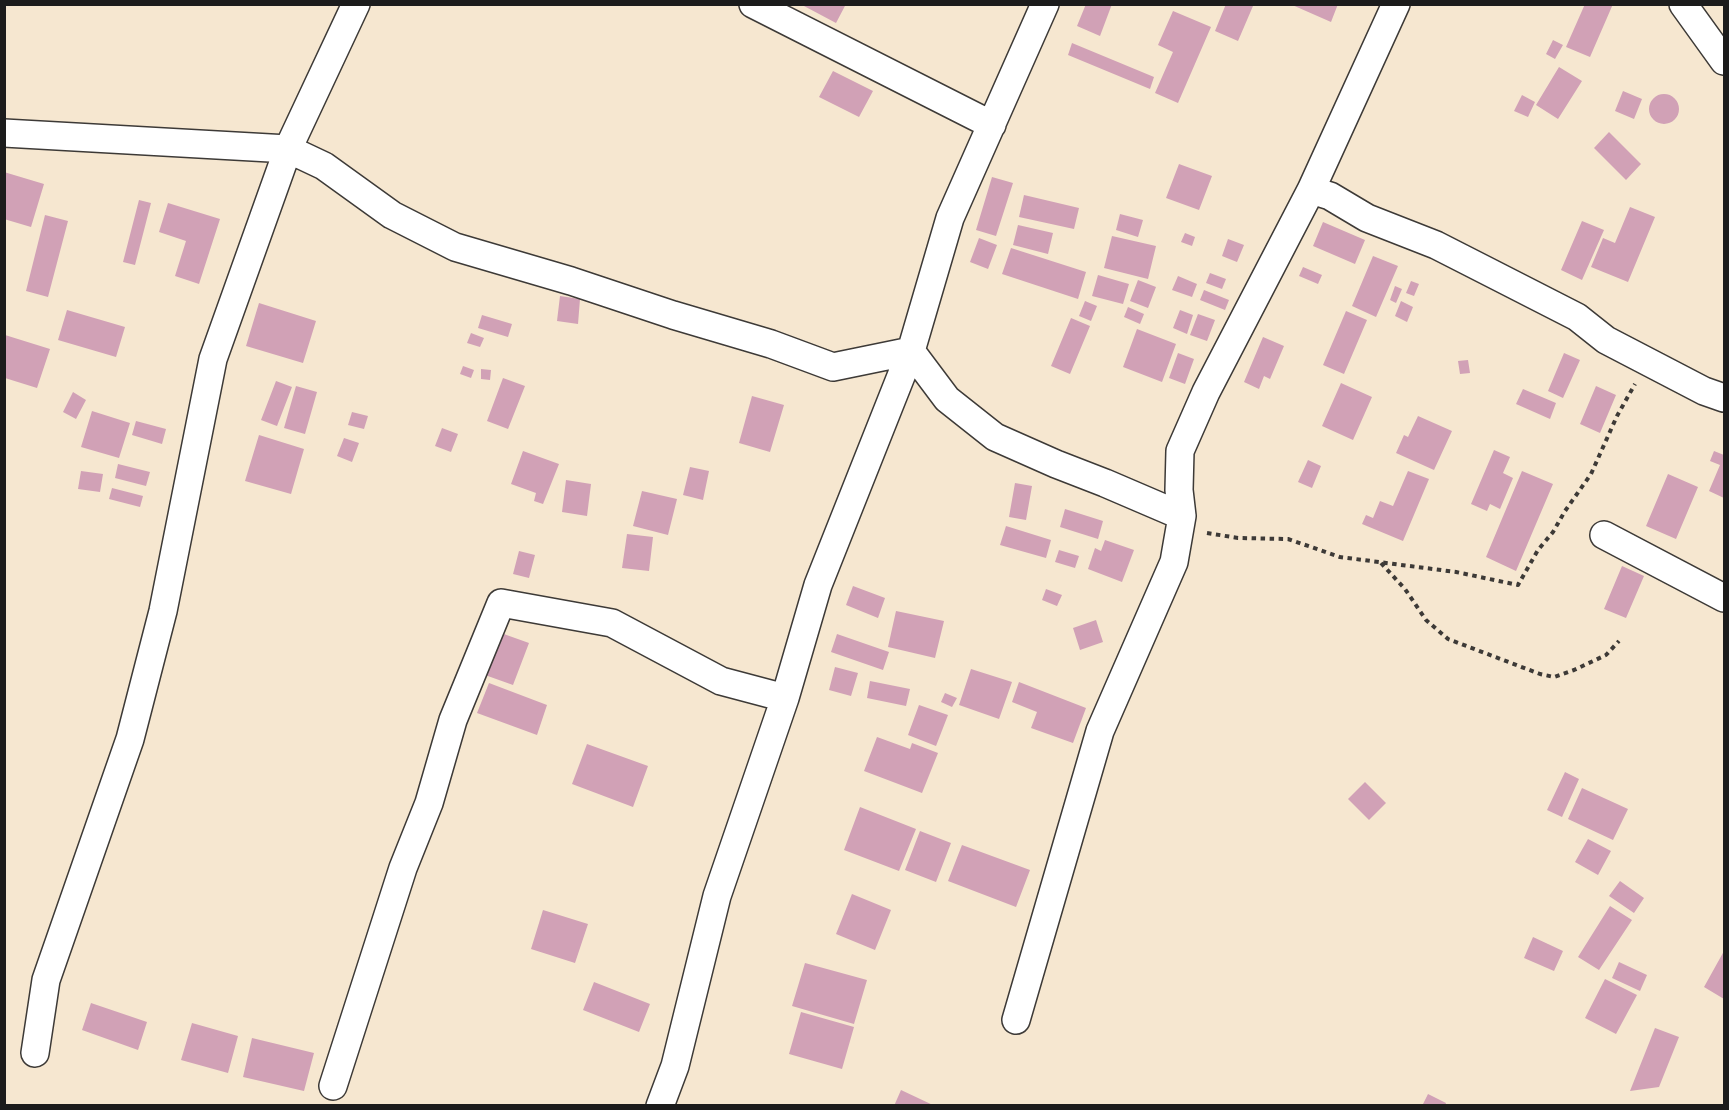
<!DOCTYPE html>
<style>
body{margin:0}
#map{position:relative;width:1729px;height:1110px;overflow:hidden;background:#f6e7d0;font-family:"Shantell Sans",sans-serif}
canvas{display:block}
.frame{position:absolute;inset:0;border:6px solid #1c1c1c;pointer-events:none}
</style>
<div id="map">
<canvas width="1729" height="1110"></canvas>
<div class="frame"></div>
</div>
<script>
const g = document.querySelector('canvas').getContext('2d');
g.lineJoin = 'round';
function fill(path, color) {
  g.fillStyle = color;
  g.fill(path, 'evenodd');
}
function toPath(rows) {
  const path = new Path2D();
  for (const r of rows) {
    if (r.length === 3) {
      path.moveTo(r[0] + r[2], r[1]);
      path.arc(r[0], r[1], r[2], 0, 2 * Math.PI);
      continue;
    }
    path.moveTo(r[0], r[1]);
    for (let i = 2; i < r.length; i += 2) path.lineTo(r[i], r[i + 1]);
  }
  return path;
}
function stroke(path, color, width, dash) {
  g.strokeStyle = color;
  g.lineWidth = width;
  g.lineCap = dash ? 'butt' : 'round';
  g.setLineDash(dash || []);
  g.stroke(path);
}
const building = toPath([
 [805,4,846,4,836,23,804,6],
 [1086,4,1112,4,1100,36,1077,26],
 [1226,4,1253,6,1238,41,1215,31],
 [1290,4,1338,4,1331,22],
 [1585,4,1613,4,1590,57,1566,47],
 [1173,11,1211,27,1178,103,1155,93,1173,52,1158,45],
 [1553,40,1563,45,1555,59,1546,54],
 [1072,43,1154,77,1150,89,1068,55],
 [1559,67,1582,81,1558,119,1536,105],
 [833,71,873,91,859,117,819,97],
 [1623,91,1642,99,1634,119,1615,111],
 [1664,109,15],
 [1522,95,1535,102,1528,117,1514,111],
 [1609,132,1641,164,1626,180,1594,148],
 [1179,164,1212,176,1199,210,1166,198],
 [4,172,44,184,31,227,4,219],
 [992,177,1013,183,996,236,976,230],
 [1024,195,1079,208,1074,229,1019,217],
 [139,200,151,203,135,265,123,262],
 [168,203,220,219,199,284,175,276,186,241,159,232],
 [1630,207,1655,217,1628,282,1591,267,1603,238,1615,243],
 [1120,214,1143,220,1138,237,1116,230],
 [45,215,68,221,48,297,26,291],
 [1582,221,1604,230,1582,280,1561,270],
 [1323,222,1365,240,1355,264,1313,246],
 [1018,225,1053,233,1048,254,1013,245],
 [1185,233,1195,237,1192,246,1181,242],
 [1112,236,1156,246,1148,279,1104,268],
 [979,238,997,245,988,269,970,262],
 [1228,239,1244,245,1237,262,1222,256],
 [1011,248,1086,272,1078,299,1002,274],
 [1373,256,1398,266,1376,317,1352,306],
 [1303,267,1322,275,1318,284,1299,276],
 [1210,273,1226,279,1222,289,1206,283],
 [1098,275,1129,284,1123,304,1092,296],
 [1178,276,1197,284,1192,297,1172,290],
 [1138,280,1156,287,1148,308,1130,301],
 [1411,281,1419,284,1414,296,1406,293],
 [1395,286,1402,289,1396,303,1390,300],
 [1204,290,1229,300,1225,310,1200,300],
 [560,296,580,299,578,324,557,321],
 [1085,301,1097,306,1091,321,1079,316],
 [1401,301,1413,307,1407,322,1395,316],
 [259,303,316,321,303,363,246,346],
 [1128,307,1144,314,1140,324,1124,317],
 [67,310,125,327,116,357,58,340],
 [1180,310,1193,315,1187,334,1173,328],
 [1346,311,1367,320,1344,374,1323,365],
 [1198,314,1215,320,1207,341,1190,335],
 [482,315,512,324,508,337,478,328],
 [1071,318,1090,326,1070,374,1051,366],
 [1137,329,1176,344,1162,382,1123,367],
 [471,333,484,338,480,347,467,343],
 [5,335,50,349,37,388,5,378],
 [1263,337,1284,346,1270,379,1264,376,1259,389,1244,382],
 [1178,353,1194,359,1185,384,1169,378],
 [1564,353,1580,360,1563,398,1548,391],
 [1468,360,1470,373,1460,374,1458,361],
 [463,366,474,370,471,378,460,374],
 [481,369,491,370,490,380,481,379],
 [503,378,525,386,508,429,487,421],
 [276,381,292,387,277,426,261,420],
 [1341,383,1372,397,1353,440,1322,426],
 [296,386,317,392,305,434,284,428],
 [1596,386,1616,395,1600,433,1580,424],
 [1523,389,1556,403,1550,419,1516,404],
 [73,392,86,400,76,419,63,412],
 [752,396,784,405,770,452,739,443],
 [92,411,130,423,119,458,81,447],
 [352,412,368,416,364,429,348,425],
 [1418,416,1452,431,1434,470,1396,453,1404,435,1408,437],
 [136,421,166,429,162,444,132,435],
 [442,428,458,434,451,452,435,446],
 [259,435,304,449,291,494,245,481],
 [344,438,359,443,352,462,337,456],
 [1494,450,1510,457,1503,473,1513,478,1500,509,1490,504,1487,511,1471,504],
 [523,451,559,464,543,504,534,501,536,493,511,484],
 [1714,451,1724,455,1724,498,1709,491,1720,465,1710,461],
 [1308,460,1321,466,1312,488,1298,482],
 [118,464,150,472,146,486,115,478],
 [690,467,709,471,703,500,683,495],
 [81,471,103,474,100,492,78,489],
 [1408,471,1429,479,1403,541,1362,524,1366,515,1373,518,1380,501,1393,506],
 [1522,471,1553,484,1516,571,1486,557],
 [1668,474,1698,487,1676,539,1646,526],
 [566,480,591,484,587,516,562,512],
 [1015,483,1032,486,1026,520,1009,517],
 [112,488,143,496,140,507,109,499],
 [642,491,677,499,668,535,633,526],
 [1065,509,1103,521,1098,539,1060,527],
 [1006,526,1051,540,1046,558,1000,545],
 [627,534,653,537,649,571,622,568],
 [1105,540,1134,550,1122,582,1088,569,1095,548,1101,551],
 [1059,550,1079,556,1075,568,1055,562],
 [519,551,535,555,529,578,513,574],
 [1622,566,1644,576,1626,618,1604,609],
 [853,586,885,598,878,618,846,605],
 [1046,589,1062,595,1057,606,1042,600],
 [896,611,944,621,935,658,888,647],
 [1096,620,1103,642,1080,650,1073,628],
 [501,633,529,643,513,685,485,675],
 [837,634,889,652,883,670,831,652],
 [835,667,858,673,851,696,829,690],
 [971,669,1012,682,999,719,959,705],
 [870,681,910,689,906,706,867,698],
 [1019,682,1086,708,1073,743,1031,728,1037,712,1012,702],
 [489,683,547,705,537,735,477,713],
 [945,693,957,698,952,707,941,702],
 [919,705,948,715,936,746,908,735],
 [877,737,910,749,912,743,938,753,922,793,864,771],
 [587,744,648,766,633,807,572,784],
 [1565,772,1579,779,1562,817,1547,810],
 [1365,782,1386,803,1369,820,1348,799],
 [1582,788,1628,809,1613,840,1568,819],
 [860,807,916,829,899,871,844,850],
 [920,831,951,843,936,882,905,870],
 [1588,839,1611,851,1598,875,1575,862],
 [962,845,1030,870,1016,907,948,881],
 [1620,881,1644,898,1634,913,1609,896],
 [852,894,891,910,875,950,836,934],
 [1610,906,1632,920,1599,970,1578,957],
 [543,910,588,924,575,963,531,949],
 [1533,937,1563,951,1554,971,1524,958],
 [1724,951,1724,999,1704,987],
 [1619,962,1647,975,1640,991,1612,978],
 [805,963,867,980,854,1024,792,1006],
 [1605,979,1637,995,1616,1034,1585,1018],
 [594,982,650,1004,639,1032,583,1010],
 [91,1003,147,1022,138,1050,82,1030],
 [801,1012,854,1027,842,1069,789,1054],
 [192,1023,238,1036,228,1073,181,1060],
 [1655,1028,1679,1037,1659,1087,1630,1091],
 [252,1038,314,1053,304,1091,243,1077],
 [901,1090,935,1106,894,1106],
 [1428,1094,1446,1103,1445,1106,1422,1106]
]);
const path = toPath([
 [1207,533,1238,538,1288,539,1340,557,1456,572,1518,585,1538,550,1553,532,1565,511,1591,474,1617,416,1635,384],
 [1381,563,1405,589,1426,620,1448,639,1540,674,1554,677,1574,670,1606,655,1619,641]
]);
const minor = toPath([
 [753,4,992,125],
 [1683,4,1724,61],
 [4,133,288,149,324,166,392,215,455,247,571,281,673,315,771,344,833,367,911,351,947,399,995,437,1056,464,1105,483,1182,516],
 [1311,190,1330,196,1367,218,1436,245,1487,271,1577,317,1606,340,1704,391,1724,398],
 [1604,535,1724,598],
 [1016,1020,1100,731,1174,562,1182,516,1179,490,1180,451,1206,392,1311,190,1396,4],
 [35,1053,46,980,130,739,163,611,213,359,288,149,356,4],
 [333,1086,403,868,429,803,453,720,501,603,612,623,721,681,785,698],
 [660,1106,675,1066,717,896,785,698,818,585,911,351,950,218,1045,4]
]);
fill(building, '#d1a1b6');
stroke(minor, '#3d3a37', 30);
stroke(path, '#3d3a37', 4, [4.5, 4.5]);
stroke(minor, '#fff', 27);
</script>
